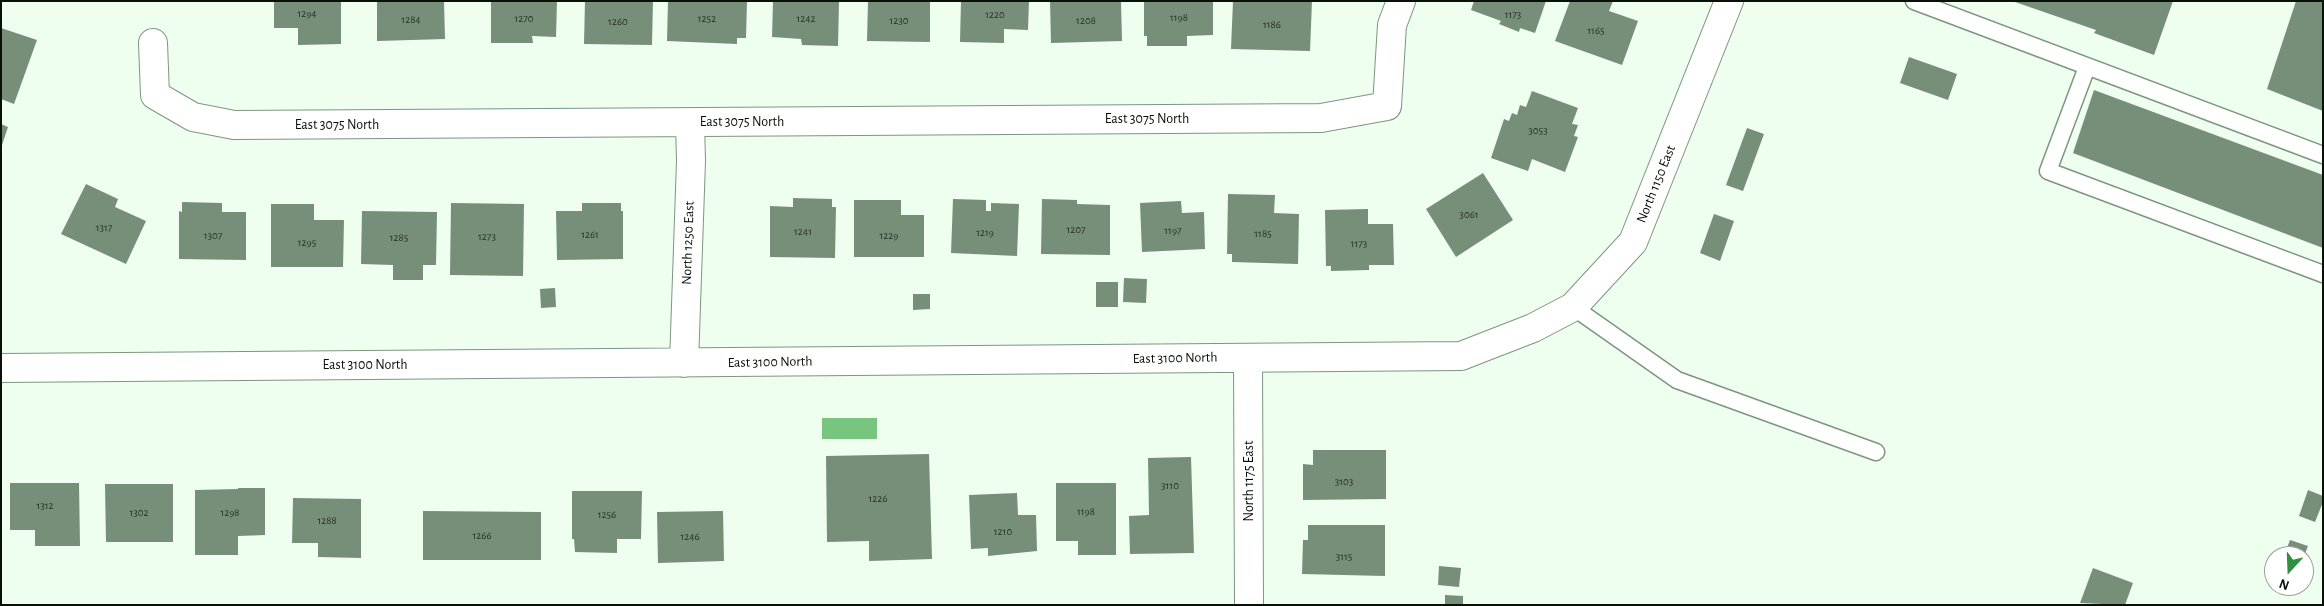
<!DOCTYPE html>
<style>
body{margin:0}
#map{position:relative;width:2324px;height:606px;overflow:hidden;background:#eefeef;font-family:"Alegreya Sans",sans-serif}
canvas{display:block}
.frame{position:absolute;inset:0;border:2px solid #081008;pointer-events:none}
.north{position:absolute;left:2264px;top:546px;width:50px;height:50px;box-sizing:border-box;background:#fff;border:1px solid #9c9f9c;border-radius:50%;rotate:200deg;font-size:14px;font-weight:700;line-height:20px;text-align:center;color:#081008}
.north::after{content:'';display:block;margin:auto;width:18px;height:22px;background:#318f41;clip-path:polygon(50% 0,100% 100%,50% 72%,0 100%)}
</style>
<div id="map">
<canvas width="2324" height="606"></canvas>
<div class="frame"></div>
<div class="north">N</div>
</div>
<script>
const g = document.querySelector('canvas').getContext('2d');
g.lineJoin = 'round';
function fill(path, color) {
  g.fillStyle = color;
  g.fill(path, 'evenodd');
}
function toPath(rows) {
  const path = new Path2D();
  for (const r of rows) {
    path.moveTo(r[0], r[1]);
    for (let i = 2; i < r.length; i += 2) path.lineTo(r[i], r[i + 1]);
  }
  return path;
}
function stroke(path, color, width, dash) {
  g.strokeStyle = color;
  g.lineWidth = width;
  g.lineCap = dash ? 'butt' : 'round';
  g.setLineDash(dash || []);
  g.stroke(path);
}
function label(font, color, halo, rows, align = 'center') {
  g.font = font + ' "Alegreya Sans",sans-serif';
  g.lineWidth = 5;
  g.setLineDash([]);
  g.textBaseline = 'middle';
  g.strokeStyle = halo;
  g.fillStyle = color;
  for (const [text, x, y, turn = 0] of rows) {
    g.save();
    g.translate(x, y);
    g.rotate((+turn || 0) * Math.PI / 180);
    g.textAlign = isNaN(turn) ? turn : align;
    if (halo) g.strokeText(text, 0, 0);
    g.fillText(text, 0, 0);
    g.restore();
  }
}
const water = toPath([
 [822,418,877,418,877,439,822,439]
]);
const building = toPath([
 [274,1,341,1,341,44,298,45,298,28,274,28],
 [377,1,444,1,445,39,377,41],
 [491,1,557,1,556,37,532,36,533,43,491,43],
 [585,1,653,1,652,45,584,44],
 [668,1,747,1,746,38,737,38,737,44,667,41],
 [773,1,839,1,838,46,802,45,801,39,772,37],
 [868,1,930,1,930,42,867,41],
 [961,1,1029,1,1028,30,1004,29,1004,43,960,42],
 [1050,1,1121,1,1122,41,1051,43],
 [1144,1,1213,1,1213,35,1187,36,1187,46,1147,46,1147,36,1144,36],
 [1233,1,1312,1,1310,51,1231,49],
 [1474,1,1546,1,1535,33,1520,28,1519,32,1499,24,1501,21,1471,10],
 [1570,1,1613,1,1609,11,1638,21,1622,65,1555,41],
 [2173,1,2154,55,2094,33,2096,30,2015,2],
 [2296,1,2323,1,2323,111,2267,89],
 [1,28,37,40,14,104,1,99],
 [1909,57,1957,74,1948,100,1900,83],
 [2094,90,2323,175,2323,248,2073,153],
 [1532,91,1578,108,1572,124,1578,125,1574,136,1578,137,1565,172,1532,159,1528,171,1491,158,1504,119,1509,121,1512,113,1517,115,1520,105,1526,107],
 [1,124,8,127,2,145,1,145],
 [1747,128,1764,134,1743,191,1726,185],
 [1483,173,1513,220,1456,257,1426,209],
 [86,184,118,199,115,207,146,221,126,264,61,234],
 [1228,194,1275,195,1274,213,1299,214,1298,264,1232,262,1232,254,1227,254],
 [793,198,832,199,832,207,836,207,835,258,770,257,770,206,793,207],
 [953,199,986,200,986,211,991,211,991,203,1019,204,1017,256,951,253],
 [1042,199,1077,200,1077,204,1110,205,1110,255,1041,254],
 [854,200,901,200,901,215,924,215,924,257,854,257],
 [1181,201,1182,213,1204,212,1205,249,1142,252,1140,203],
 [182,202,222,203,222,212,246,212,246,260,179,259,179,211,182,212],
 [451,203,524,204,523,276,450,275],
 [582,203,621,203,621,211,623,211,623,259,557,260,556,211,582,211],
 [271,204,314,204,314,220,344,220,343,267,271,267],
 [1368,209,1368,224,1393,224,1394,265,1369,265,1369,270,1331,271,1331,266,1326,266,1325,210],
 [362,211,437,212,436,265,423,265,423,280,393,280,393,265,361,264],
 [1714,214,1734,221,1720,261,1700,253],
 [1124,278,1147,279,1146,303,1123,302],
 [1096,282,1118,282,1118,307,1096,307],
 [555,288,556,307,541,308,540,289],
 [913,294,930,294,930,309,913,310],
 [1313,450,1386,450,1386,499,1303,500,1303,464,1313,465],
 [929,454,932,559,869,561,869,541,827,542,826,456],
 [1191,457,1194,553,1130,554,1129,516,1149,515,1148,458],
 [10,483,79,483,80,546,35,546,35,530,10,530],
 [1056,483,1116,483,1116,555,1078,555,1078,541,1056,541],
 [105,484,173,484,173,542,106,542],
 [238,488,265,488,265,535,238,536,238,555,195,555,195,490,238,489],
 [2308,490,2323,496,2323,502,2315,522,2299,516],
 [572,491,642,491,641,539,617,539,617,553,575,552,574,539,572,539],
 [1017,493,1018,515,1036,515,1037,551,988,556,988,548,971,549,969,495],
 [293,498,361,499,361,558,318,557,318,543,292,543],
 [423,511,541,512,541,560,423,560],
 [723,511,724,561,658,563,657,512],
 [1308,525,1385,525,1385,576,1302,574,1303,540,1308,540],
 [2290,540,2308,546,2304,556,2284,556],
 [1439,566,1461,568,1459,587,1438,585],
 [2093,568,2133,583,2125,605,2080,603],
 [1445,595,1463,596,1463,605,1445,605]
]);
const lane = toPath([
 [1914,1,2323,155],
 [2087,67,2048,171,2323,274],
 [1573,307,1677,380,1876,452]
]);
const street = toPath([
 [153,43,155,95,193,117,234,125,1321,118,1387,106,1392,25,1401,1],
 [1248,358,1249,605],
 [684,363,691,161,690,123],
 [1,368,1461,356,1533,328,1573,307,1633,242,1729,1]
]);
const numberNames = [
 ["1294",307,14],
 ["1220",995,15],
 ["1173",1513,15],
 ["1198",1179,18],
 ["1270",524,19],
 ["1252",707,19],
 ["1242",806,19],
 ["1284",411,20],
 ["1230",899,21],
 ["1208",1086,21],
 ["1260",618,22],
 ["1186",1272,25],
 ["1165",1596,31],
 ["3053",1538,131],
 ["3061",1469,215],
 ["1317",104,228],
 ["1207",1076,230],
 ["1197",1173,231],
 ["1241",803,232],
 ["1219",985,233],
 ["1185",1263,234],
 ["1261",590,235],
 ["1307",213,236],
 ["1229",889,236],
 ["1273",487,237],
 ["1285",399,238],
 ["1295",307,243],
 ["1173",1359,244],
 ["3103",1344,482],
 ["3110",1170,486],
 ["1226",878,499],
 ["1312",45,506],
 ["1198",1086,512],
 ["1302",139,513],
 ["1298",230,513],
 ["1256",607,515],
 ["1288",327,521],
 ["1210",1003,532],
 ["1266",482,536],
 ["1246",690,537],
 ["3115",1344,557]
];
const streetNames = [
 ["East 3075 North",1147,119],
 ["East 3075 North",742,122],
 ["East 3075 North",337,125],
 ["North 1150 East",1656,184,-68],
 ["North 1250 East",688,243,-88],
 ["East 3100 North",1175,358,-1],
 ["East 3100 North",770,362,-1],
 ["East 3100 North",365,365],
 ["North 1175 East",1249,481,-90]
];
fill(water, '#77c57f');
fill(building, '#778f78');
stroke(lane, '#7d967f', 19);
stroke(street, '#7d967f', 30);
stroke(lane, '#fff', 16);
stroke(street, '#fff', 28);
label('11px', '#243024', null, numberNames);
label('14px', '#081008', '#fff', streetNames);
</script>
